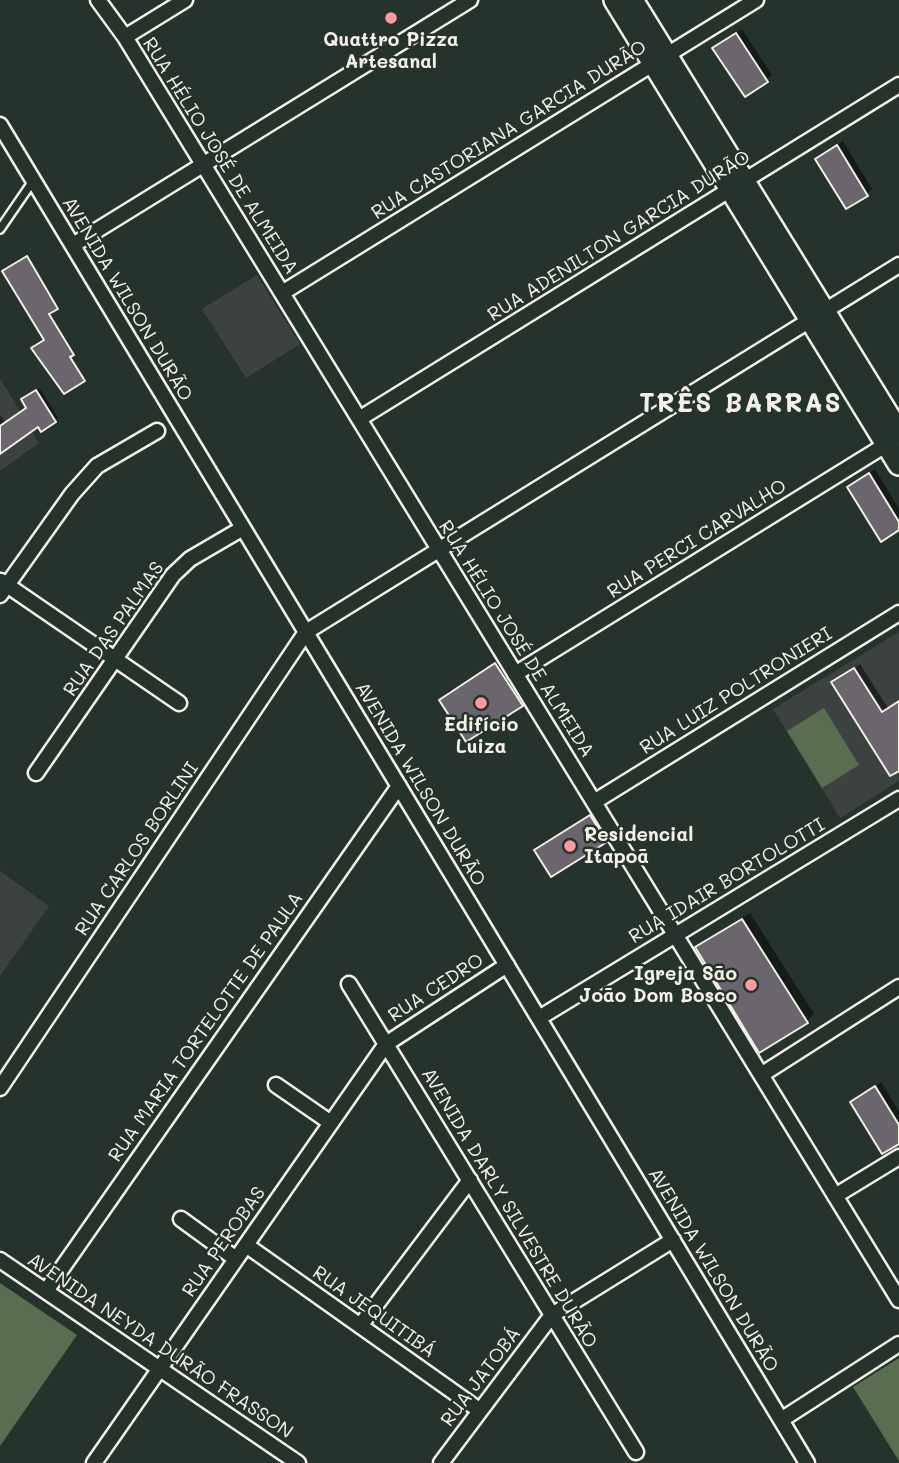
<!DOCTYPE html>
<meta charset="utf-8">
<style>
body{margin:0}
canvas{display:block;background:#26332d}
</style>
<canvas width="899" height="1463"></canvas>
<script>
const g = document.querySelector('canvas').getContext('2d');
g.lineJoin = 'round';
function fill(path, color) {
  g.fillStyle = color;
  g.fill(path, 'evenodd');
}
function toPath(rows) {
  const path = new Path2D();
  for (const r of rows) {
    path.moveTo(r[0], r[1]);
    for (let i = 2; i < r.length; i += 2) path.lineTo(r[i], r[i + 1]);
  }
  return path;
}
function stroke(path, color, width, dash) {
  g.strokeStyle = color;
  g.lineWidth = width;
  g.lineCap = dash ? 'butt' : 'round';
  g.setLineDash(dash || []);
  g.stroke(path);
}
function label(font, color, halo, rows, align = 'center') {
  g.font = font + ' Mali,sans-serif';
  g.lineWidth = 5;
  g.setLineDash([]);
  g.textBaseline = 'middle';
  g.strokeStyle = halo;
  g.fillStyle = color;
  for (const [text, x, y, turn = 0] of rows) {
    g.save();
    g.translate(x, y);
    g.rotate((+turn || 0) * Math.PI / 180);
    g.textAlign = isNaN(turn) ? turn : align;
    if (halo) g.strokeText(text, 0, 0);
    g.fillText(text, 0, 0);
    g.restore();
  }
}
const built = toPath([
 [257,275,300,344,246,378,202,309],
 [0,378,39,443,0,471],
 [899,632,899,781,840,818,773,709],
 [0,871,49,906,0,976]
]);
const green = toPath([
 [824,708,859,765,822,788,787,731],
 [0,1283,77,1335,0,1446],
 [899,1358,899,1461,853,1387]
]);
const shadow = toPath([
 [742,29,772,75,745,94,715,48],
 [843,141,872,189,867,194,817,159],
 [28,257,58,306,49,312,74,352,70,355,84,380,46,340,4,271],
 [40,388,58,418,38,424,0,452,0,415,6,423,28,407,26,396],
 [875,469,899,509,899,528,849,487],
 [507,653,533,693,521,705,441,700,451,689,451,693,503,660,501,657,452,689],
 [860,664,888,708,899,701,899,769,834,682],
 [598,809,613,833,605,841,536,851],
 [750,913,814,1014,807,1021,697,947],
 [881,1082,899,1111,899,1142,852,1102]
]);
const building = toPath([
 [736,33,768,82,745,97,712,48,736,33],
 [837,145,868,196,846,209,815,159,837,145],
 [27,256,58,309,49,314,74,355,70,357,85,381,64,394,31,348,44,340,2,271,27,256],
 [36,390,56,422,41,432,38,427,0,454,0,426,26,408,21,399,36,390],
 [869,473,899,522,899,530,881,542,847,487,869,473],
 [495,663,523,706,466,742,439,700,495,663],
 [854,668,882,712,899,701,899,771,890,776,831,682,854,668],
 [590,815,607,842,551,877,534,850,590,815],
 [742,919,808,1023,759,1053,695,947,742,919],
 [875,1086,899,1125,899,1144,882,1154,850,1102,875,1086]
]);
const lane = toPath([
 [0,229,33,181]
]);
const street = toPath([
 [98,0,125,37,899,1300],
 [125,37,185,0],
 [0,125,807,1463],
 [73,245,470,0],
 [282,293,756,0],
 [359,419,899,85],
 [1,581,179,703],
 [0,595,72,494,97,466,157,431],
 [515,674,892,441],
 [36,773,173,575,190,559,243,528],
 [594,802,899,613],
 [349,984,636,1452],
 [539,1018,899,799],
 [761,1075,899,987],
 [276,1085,331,1123],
 [0,1088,306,632,899,265],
 [835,1196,899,1157],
 [181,1219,236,1259],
 [246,1245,479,1410],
 [0,1260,298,1463],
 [46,1291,399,786],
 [360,1326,470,1180],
 [781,1420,899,1344],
 [94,1463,386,1044,507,965],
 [441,1463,552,1315,673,1240]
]);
const secondary = toPath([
 [615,0,899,464],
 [632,0,899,433]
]);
const markers = [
 [391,18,7,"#ff9aa2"],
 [481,703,7,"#ff9aa2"],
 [570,846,7,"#ff9aa2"],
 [751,985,7,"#ff9aa2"]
];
const poiNames = [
 ["Quattro Pizza",391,40],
 ["Artesanal",391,62],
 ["Edifício",481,725],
 ["Luiza",481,747],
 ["Residencial",584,835,"left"],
 ["Itapoã",584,857,"left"],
 ["Igreja São",737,974,"right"],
 ["João Dom Bosco",737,996,"right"]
];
const streetNames = [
 ["RUA CASTORIANA GARCIA DURÃO",509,130,-32],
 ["RUA HÉLIO JOSÉ DE ALMEIDA",220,156,58],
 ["RUA ADENILTON GARCIA DURÃO",619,236,-32],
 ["AVENIDA WILSON DURÃO",127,299,59],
 ["RUA PERCI CARVALHO",697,539,-32],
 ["RUA DAS PALMAS",114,629,-55],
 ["RUA HÉLIO JOSÉ DE ALMEIDA",516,639,58],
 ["RUA LUIZ POLTRONIERI",736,691,-32],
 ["AVENIDA WILSON DURÃO",420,784,59],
 ["RUA CARLOS BORLINI",137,849,-56],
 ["RUA IDAIR BORTOLOTTI",727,881,-31],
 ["RUA CEDRO",436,988,-33],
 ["RUA MARIA TORTELOTTE DE PAULA",206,1027,-55],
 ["AVENIDA DARLY SILVESTRE DURÃO",509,1208,59],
 ["RUA PEROBAS",224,1242,-55],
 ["AVENIDA WILSON DURÃO",713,1270,59],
 ["RUA JEQUITIBÁ",374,1312,35],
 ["AVENIDA NEYDA DURÃO FRASSON",160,1346,34],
 ["RUA JATOBÁ",481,1377,-53]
];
const districtNames = [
 ["TRÊS BARRAS",741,404]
];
fill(built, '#3b4240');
fill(green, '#596d50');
fill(shadow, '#0007');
fill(building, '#6b656e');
stroke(building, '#f4f1e8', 2);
stroke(lane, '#f4f1e8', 12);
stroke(street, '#f4f1e8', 19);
stroke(secondary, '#f4f1e8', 26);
stroke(lane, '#26332d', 7);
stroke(street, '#26332d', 14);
stroke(secondary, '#26332d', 21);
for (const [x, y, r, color] of markers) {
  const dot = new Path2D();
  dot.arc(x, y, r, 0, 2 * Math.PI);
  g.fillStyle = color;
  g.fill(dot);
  stroke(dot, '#26332d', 2.5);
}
label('bold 19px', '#f4f1e8', '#26332d', poiNames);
label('19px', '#f4f1e8', '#26332d', streetNames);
g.letterSpacing = '2px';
label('bold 26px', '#f4f1e8', '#26332d', districtNames);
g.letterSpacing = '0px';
</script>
